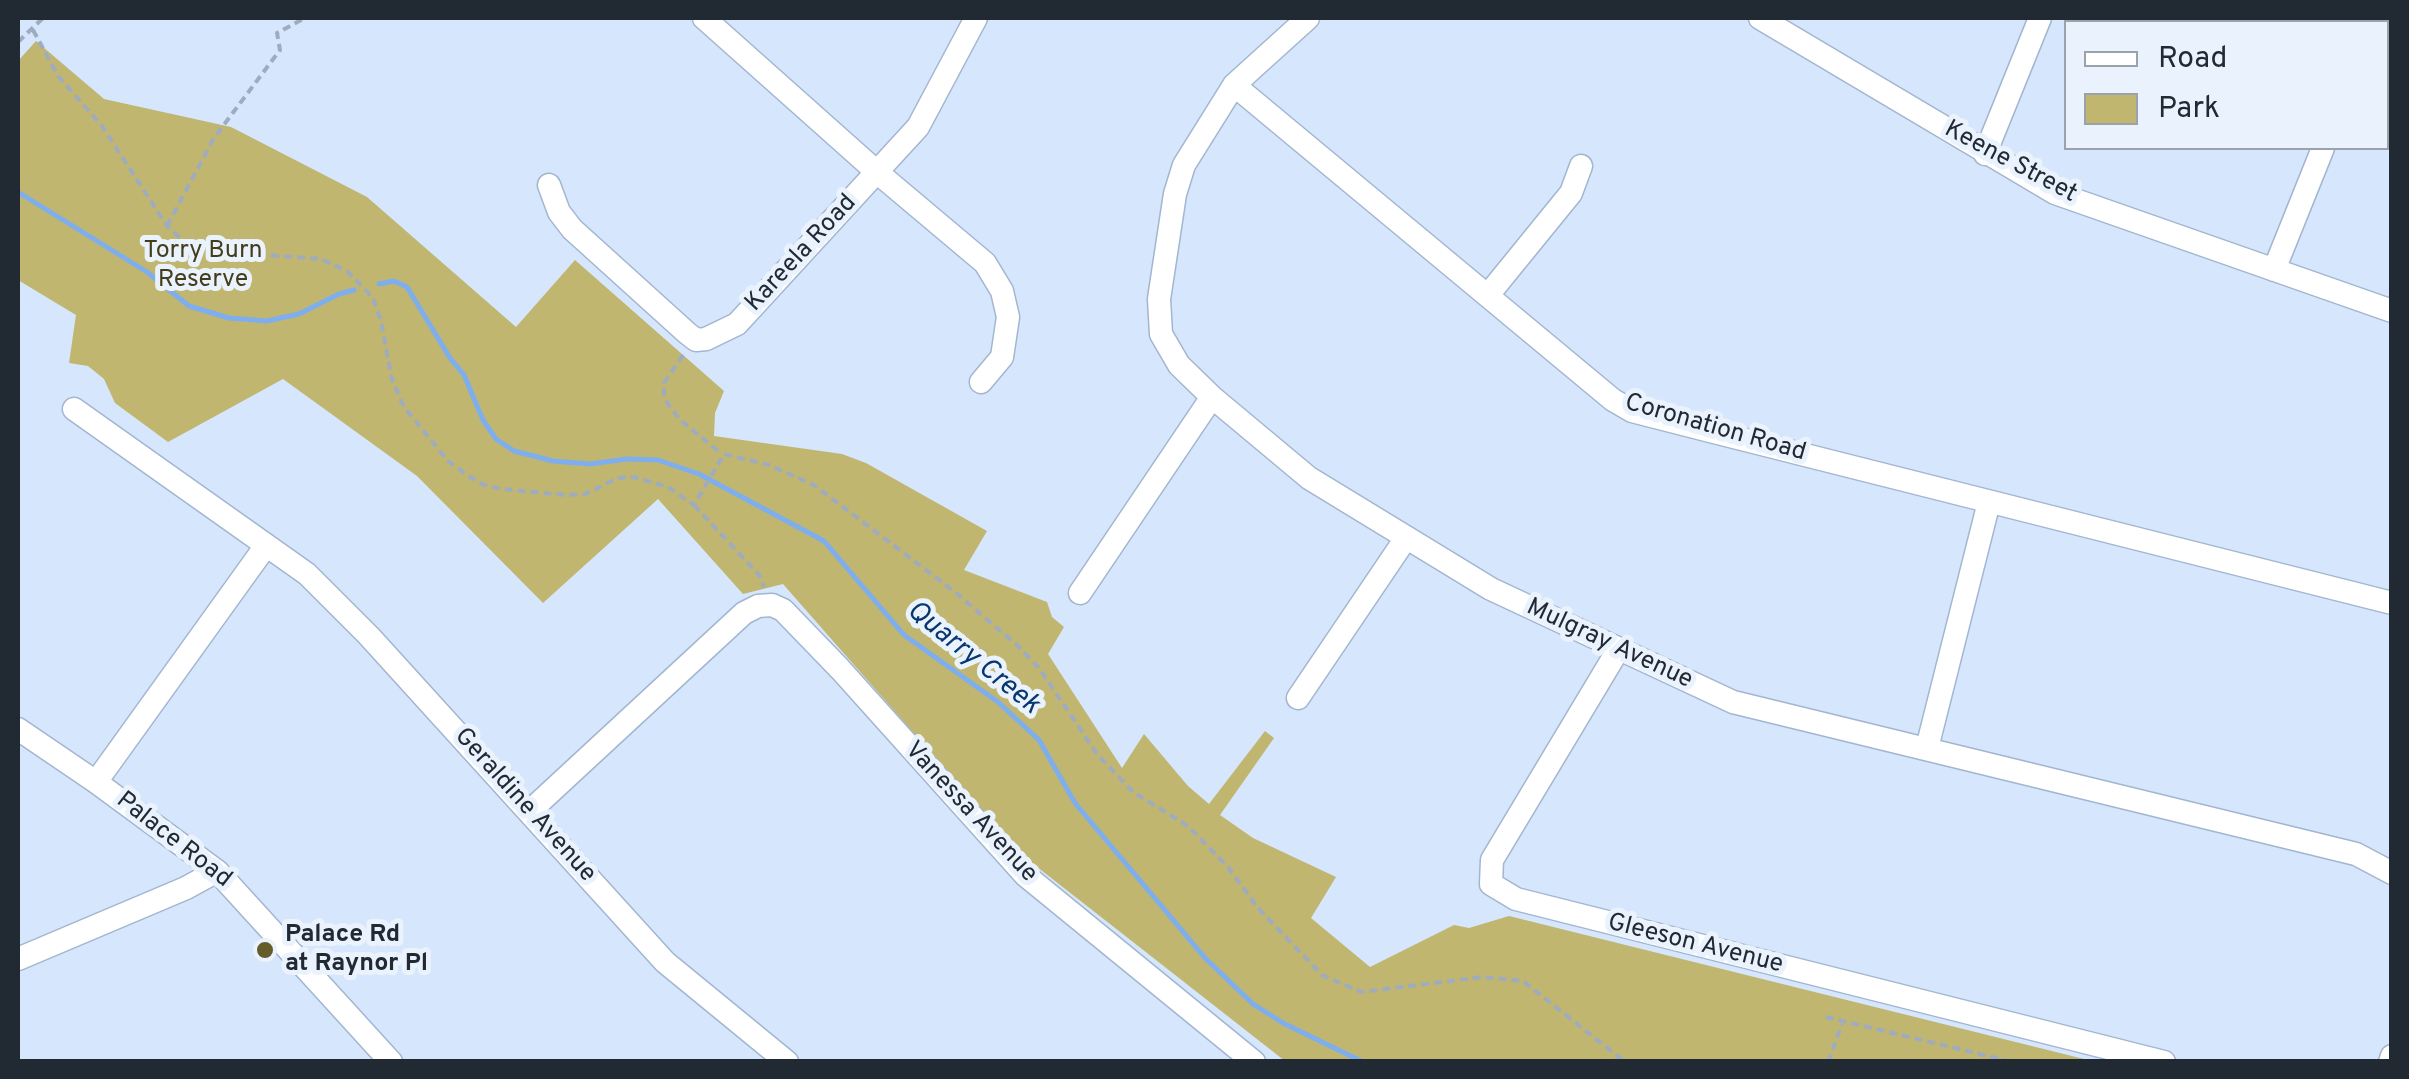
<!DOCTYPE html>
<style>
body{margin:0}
#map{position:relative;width:2409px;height:1079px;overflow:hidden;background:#d6e6fc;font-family:Overpass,sans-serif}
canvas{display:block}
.frame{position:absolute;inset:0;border:20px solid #212933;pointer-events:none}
.legend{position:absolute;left:2064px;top:20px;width:325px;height:130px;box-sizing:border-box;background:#eaf2fd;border:2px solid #9aa2ac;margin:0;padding:12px 18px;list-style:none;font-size:30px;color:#212933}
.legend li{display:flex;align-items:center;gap:20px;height:50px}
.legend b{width:50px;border:2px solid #9aa2ac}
</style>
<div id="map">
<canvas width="2409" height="1079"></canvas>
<div class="frame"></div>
<ul class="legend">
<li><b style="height:12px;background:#fff"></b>Road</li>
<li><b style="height:28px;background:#c0b670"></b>Park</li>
</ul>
</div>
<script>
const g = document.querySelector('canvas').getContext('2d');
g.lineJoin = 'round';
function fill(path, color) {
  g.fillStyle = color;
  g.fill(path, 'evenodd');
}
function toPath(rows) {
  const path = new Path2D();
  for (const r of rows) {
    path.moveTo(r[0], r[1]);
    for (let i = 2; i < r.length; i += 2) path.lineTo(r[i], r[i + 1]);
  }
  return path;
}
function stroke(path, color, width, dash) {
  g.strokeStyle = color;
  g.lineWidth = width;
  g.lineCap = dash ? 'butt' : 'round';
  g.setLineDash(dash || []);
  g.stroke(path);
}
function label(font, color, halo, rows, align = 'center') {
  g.font = font + ' Overpass,sans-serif';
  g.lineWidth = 10;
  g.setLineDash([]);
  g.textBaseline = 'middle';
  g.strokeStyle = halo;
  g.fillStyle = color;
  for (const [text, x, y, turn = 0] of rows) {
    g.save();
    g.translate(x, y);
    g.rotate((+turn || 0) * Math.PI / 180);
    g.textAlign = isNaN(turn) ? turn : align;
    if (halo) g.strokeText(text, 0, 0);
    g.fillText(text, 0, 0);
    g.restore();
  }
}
const green = toPath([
 [36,41,104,99,231,127,367,197,516,327,575,260,724,391,715,413,714,436,842,454,866,463,987,531,964,570,1047,602,1052,617,1064,627,1048,654,1122,768,1144,734,1188,786,1209,804,1265,731,1274,738,1220,815,1253,838,1336,877,1311,918,1370,967,1454,925,1469,928,1509,916,2092,1061,1285,1061,1018,852,783,584,743,594,658,499,543,603,417,476,283,379,168,442,115,403,104,379,88,366,69,363,76,315,18,280,18,61]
]);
const stream = toPath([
 [18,192,147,272,189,306,229,318,267,321,299,314,339,294,354,290],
 [379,284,394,281,407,287,450,358,464,375,483,420,496,439,514,451,553,461,590,464,627,459,658,460,699,474,824,541,904,635,998,702,1039,740,1075,803,1205,958,1253,1004,1283,1023,1363,1062]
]);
const path = toPath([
 [33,30,58,76,102,126,167,226,187,244,199,250,321,259,347,271,373,298,381,321,392,380,404,407,448,461,467,475,482,484,501,489,566,495,585,494,618,478,634,477,668,487,694,505,724,454,769,465,814,485,955,592,1018,646,1039,668,1097,754,1133,792,1188,826,1228,867,1258,908,1322,975,1361,992,1483,977,1523,981,1625,1062],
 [18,42,43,18],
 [167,226,214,138,280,50,277,33,305,18],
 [683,355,664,383,664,398,679,419,722,454],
 [694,505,760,576,764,587],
 [1826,1017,2013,1062],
 [1828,1062,1842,1024]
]);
const minor = toPath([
 [704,18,878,173,985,263,1002,291,1008,317,1002,357,981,382],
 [1308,18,1234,85,1613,400,1632,411,1710,431,2392,603],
 [1760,18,2055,193,2392,311],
 [2354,22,2354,18],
 [1234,85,1184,165,1175,194,1159,299,1161,334,1179,365,1212,397,1309,478,1491,589,1733,702,2356,854,2392,873],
 [1985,154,2040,18],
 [549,185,559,212,572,229,687,333,696,340,706,339,737,324,918,127,976,18],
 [2274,270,2323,148],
 [1488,295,1571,193,1581,166],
 [74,409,307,574,369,636,665,962,787,1062],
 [1080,593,1212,397],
 [1618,650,1492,860,1491,884,1516,899,2164,1062],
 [1298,698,1406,538],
 [18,729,96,782,217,871,391,1062],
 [1927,748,1989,502],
 [96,782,265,547],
 [530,811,744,613,758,606,772,605,783,610,840,669,1025,875,1254,1062],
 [18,959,186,888,217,871],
 [2390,1062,2392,1056]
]);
const markers = [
 [265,950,10,"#655d29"]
];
const streetNames = [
 ["Keene Street",2010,163,28],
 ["Kareela Road",802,254,-47],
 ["Coronation Road",1715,429,16],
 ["Mulgray Avenue",1609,645,25],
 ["Geraldine Avenue",524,806,48],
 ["Vanessa Avenue",970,813,47],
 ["Palace Road",173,841,38],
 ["Gleeson Avenue",1695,945,14]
];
const parkNames = [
 ["Torry Burn",203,252],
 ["Reserve",203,281]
];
const poiNames = [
 ["Palace Rd",285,936],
 ["at Raynor Pl",285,965]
];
const waterNames = [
 ["Quarry Creek",972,659,39]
];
fill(green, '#c0b670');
stroke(stream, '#7eaeee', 5);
stroke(minor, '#a2b6d0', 25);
stroke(path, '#9facbf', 4, [8, 5]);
stroke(minor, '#fff', 22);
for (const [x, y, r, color] of markers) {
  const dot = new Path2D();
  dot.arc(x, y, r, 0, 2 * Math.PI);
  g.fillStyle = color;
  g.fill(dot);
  stroke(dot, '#eaf2fd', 4);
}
label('25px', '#212933', '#eaf2fd', streetNames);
label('25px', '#433e19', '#eaf2fd', parkNames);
label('bold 25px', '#212933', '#eaf2fd', poiNames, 'left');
label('italic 28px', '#07376f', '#eaf2fd', waterNames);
</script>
